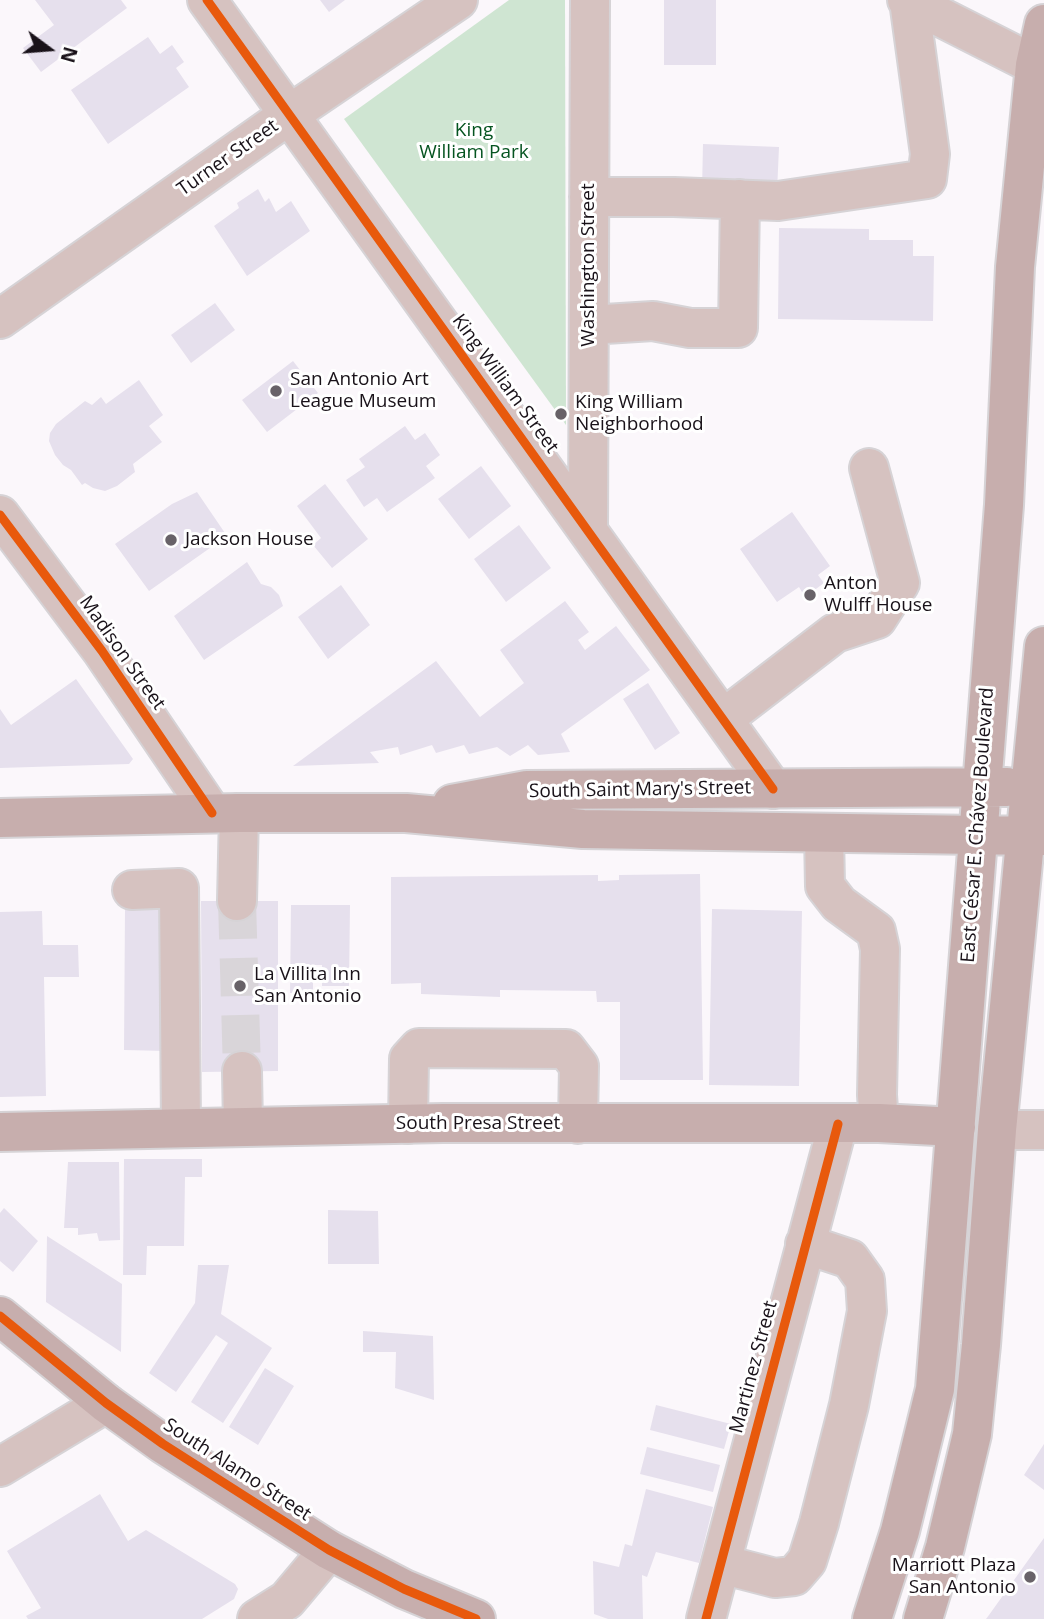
<!DOCTYPE html>
<meta charset="utf-8">
<style>
body{margin:0}
#map{position:relative;width:1044px;height:1619px;overflow:hidden;background:#fbf7fb;font-family:"Open Sans",sans-serif}
canvas{display:block}
.north{position:absolute;left:14px;top:14px;width:70px;height:70px;-webkit-text-stroke:5px #fff;paint-order:stroke;rotate:106deg;font-size:19px;font-weight:700;line-height:28px;text-align:center;color:#191219}
.north::after{content:'';display:block;margin:auto;width:24px;height:32px;background:#191219;clip-path:polygon(50% 0,100% 100%,50% 72%,0 100%)}
</style>
<div id="map">
<canvas width="1044" height="1619"></canvas>
<div class="north">N</div>
</div>
<script>
const g = document.querySelector('canvas').getContext('2d');
g.lineJoin = 'round';
function fill(path, color) {
  g.fillStyle = color;
  g.fill(path, 'evenodd');
}
function toPath(rows) {
  const path = new Path2D();
  for (const r of rows) {
    path.moveTo(r[0], r[1]);
    for (let i = 2; i < r.length; i += 2) path.lineTo(r[i], r[i + 1]);
  }
  return path;
}
function stroke(path, color, width, dash) {
  g.strokeStyle = color;
  g.lineWidth = width;
  g.lineCap = dash ? 'butt' : 'round';
  g.setLineDash(dash || []);
  g.stroke(path);
}
function label(font, color, halo, rows, align = 'center') {
  g.font = font + ' "Open Sans",sans-serif';
  g.lineWidth = 6;
  g.setLineDash([]);
  g.textBaseline = 'middle';
  g.strokeStyle = halo;
  g.fillStyle = color;
  for (const [text, x, y, turn = 0] of rows) {
    g.save();
    g.translate(x, y);
    g.rotate((+turn || 0) * Math.PI / 180);
    g.textAlign = isNaN(turn) ? turn : align;
    if (halo) g.strokeText(text, 0, 0);
    g.fillText(text, 0, 0);
    g.restore();
  }
}
const green = toPath([
 [509,0,565,0,566,425,344,119]
]);
const building = toPath([
 [35,0,121,0,127,8,41,72,23,48,54,25],
 [320,0,345,0,329,12],
 [664,0,716,0,716,65,664,65],
 [148,37,160,54,172,45,184,62,176,68,189,87,108,144,71,90],
 [703,144,779,147,777,192,702,190],
 [258,189,265,202,269,198,276,212,291,201,310,231,247,276,214,226,239,208,237,203],
 [779,228,869,229,869,240,913,240,913,256,934,256,933,321,778,319],
 [215,303,235,330,191,363,171,335],
 [293,361,318,393,267,432,242,400],
 [139,380,163,415,149,426,162,442,133,464,135,472,117,486,105,491,93,488,85,483,82,485,71,470,63,465,55,455,49,441,50,433,56,424,85,401,92,405,101,397,106,404],
 [405,426,415,440,425,433,440,455,426,466,435,478,387,512,377,498,364,507,346,480,365,467,359,459],
 [481,466,511,506,469,539,438,499],
 [325,484,368,539,332,568,313,545,321,538,297,506],
 [197,492,227,536,149,591,115,544,172,504],
 [792,512,830,566,818,575,824,583,805,597,799,587,777,602,740,549],
 [519,525,551,568,506,602,474,559],
 [247,562,261,584,271,587,279,595,283,606,204,660,174,616],
 [341,585,370,625,328,659,298,617],
 [565,601,589,632,578,640,585,650,616,626,650,670,561,734,570,752,538,755,528,745,510,756,497,747,469,754,464,745,436,753,432,745,400,755,398,747,370,752,379,763,293,766,436,661,480,717,524,683,500,650],
 [76,679,133,759,129,764,0,768,0,709,11,725],
 [648,683,680,733,655,750,623,699],
 [700,874,703,1080,620,1080,620,1002,597,1002,596,991,500,990,500,997,421,994,421,983,391,984,391,877,598,875,598,881,619,880,619,875],
 [201,901,278,901,278,1071,202,1072],
 [291,905,350,905,349,986,322,986,322,965,313,965,313,993,290,993],
 [125,909,162,910,167,1051,124,1050],
 [712,909,802,911,799,1086,709,1085],
 [42,911,43,945,78,945,79,977,44,977,46,1096,0,1097,0,912],
 [124,1159,202,1159,202,1177,185,1177,184,1246,147,1246,146,1275,123,1275],
 [68,1162,119,1162,120,1240,99,1241,97,1233,78,1235,78,1228,64,1228],
 [4,1208,38,1241,13,1272,0,1261,0,1213],
 [328,1210,378,1211,379,1264,328,1264],
 [47,1236,122,1284,121,1352,46,1302],
 [198,1265,229,1265,221,1314,272,1348,223,1423,191,1402,228,1343,216,1335,176,1392,149,1373,195,1303],
 [363,1331,433,1336,434,1400,395,1388,396,1352,363,1352],
 [265,1368,294,1386,258,1445,229,1427],
 [656,1405,731,1424,724,1449,650,1430],
 [1044,1444,1044,1490,1024,1475],
 [647,1447,720,1465,713,1492,640,1474],
 [646,1489,713,1507,699,1563,656,1552,647,1577,642,1575,643,1619,608,1619,594,1614,593,1561,619,1567,625,1544,632,1546],
 [100,1494,128,1541,146,1530,235,1584,238,1589,234,1599,202,1619,28,1619,26,1616,41,1608,7,1551],
 [1044,1538,1044,1619,986,1619,989,1615]
]);
const minorTunnel = toPath([
 [237,901,242,1071]
]);
const minor = toPath([
 [207,0,773,789],
 [907,0,1035,65],
 [589,197,674,197,778,201,927,179,930,154,909,1],
 [0,319,290,114,458,0],
 [589,325,653,321,690,328,738,328,740,199],
 [0,515,102,651,212,813],
 [588,530,590,0],
 [723,719,835,633,877,619,900,583,869,468],
 [824,833,825,886,839,904,876,931,880,949,877,1095,879,1123],
 [132,890,179,888,181,1128],
 [237,901,239,813],
 [242,1071,243,1127],
 [408,1124,409,1059,419,1048,566,1049,579,1066,578,1124],
 [997,1130,1044,1130],
 [0,1467,106,1403],
 [721,1564,775,1578,794,1576,807,1561,819,1523,849,1405,867,1311,865,1280,850,1259,805,1244],
 [257,1619,287,1600,329,1550],
 [706,1619,838,1124]
]);
const major = toPath([
 [452,804,527,790,1007,787],
 [0,818,239,813,406,813,583,829,1044,836],
 [0,1132,443,1123,879,1123,956,1127],
 [0,1316,106,1403,163,1444,329,1550,404,1589,476,1619],
 [872,1619,900,1531,935,1389,1004,505,1015,267,1035,65,1044,24],
 [923,1619,945,1547,972,1434,981,1345,997,1130,1044,646]
]);
const cycleway = toPath([
 [207,0,773,789],
 [0,515,102,651,212,813],
 [0,1316,106,1403,163,1444,329,1550,404,1589,476,1619],
 [706,1619,838,1124]
]);
const markers = [
 [276,391,7,"#686268"],
 [561,414,7,"#686268"],
 [171,540,7,"#686268"],
 [810,595,7,"#686268"],
 [240,986,7,"#686268"],
 [1030,1577,7,"#686268"]
];
const parkNames = [
 ["King",474,131],
 ["William Park",474,153]
];
const streetNames = [
 ["Turner Street",228,158,-35],
 ["Washington Street",589,265,-90],
 ["King William Street",505,384,54],
 ["Madison Street",122,653,55],
 ["South Saint Mary's Street",640,790,-1],
 ["East César E. Chávez Boulevard",978,825,-86],
 ["South Presa Street",478,1124],
 ["Martinez Street",754,1367,-75],
 ["South Alamo Street",237,1470,33]
];
const poiNames = [
 ["San Antonio Art",290,380],
 ["League Museum",290,402],
 ["King William",575,403],
 ["Neighborhood",575,425],
 ["Jackson House",185,540],
 ["Anton",824,584],
 ["Wulff House",824,606],
 ["La Villita Inn",254,975],
 ["San Antonio",254,997],
 ["Marriott Plaza",1016,1566,"right"],
 ["San Antonio",1016,1588,"right"]
];
fill(green, '#cfe5d2');
fill(building, '#e6e0ed');
stroke(minorTunnel, '#d9d5d9', 38, [38, 19]);
stroke(minor, '#d6d3d6', 42);
stroke(major, '#d6d3d6', 42);
stroke(minor, '#d6c2c0', 38);
stroke(major, '#c7aead', 38);
stroke(cycleway, '#e8590c', 9);
for (const [x, y, r, color] of markers) {
  const dot = new Path2D();
  dot.arc(x, y, r, 0, 2 * Math.PI);
  g.fillStyle = color;
  g.fill(dot);
  stroke(dot, '#fff', 2.5);
}
label('19px', '#055420', '#fff', parkNames);
label('19px', '#191219', '#fff', streetNames);
label('19px', '#191219', '#fff', poiNames, 'left');
</script>
